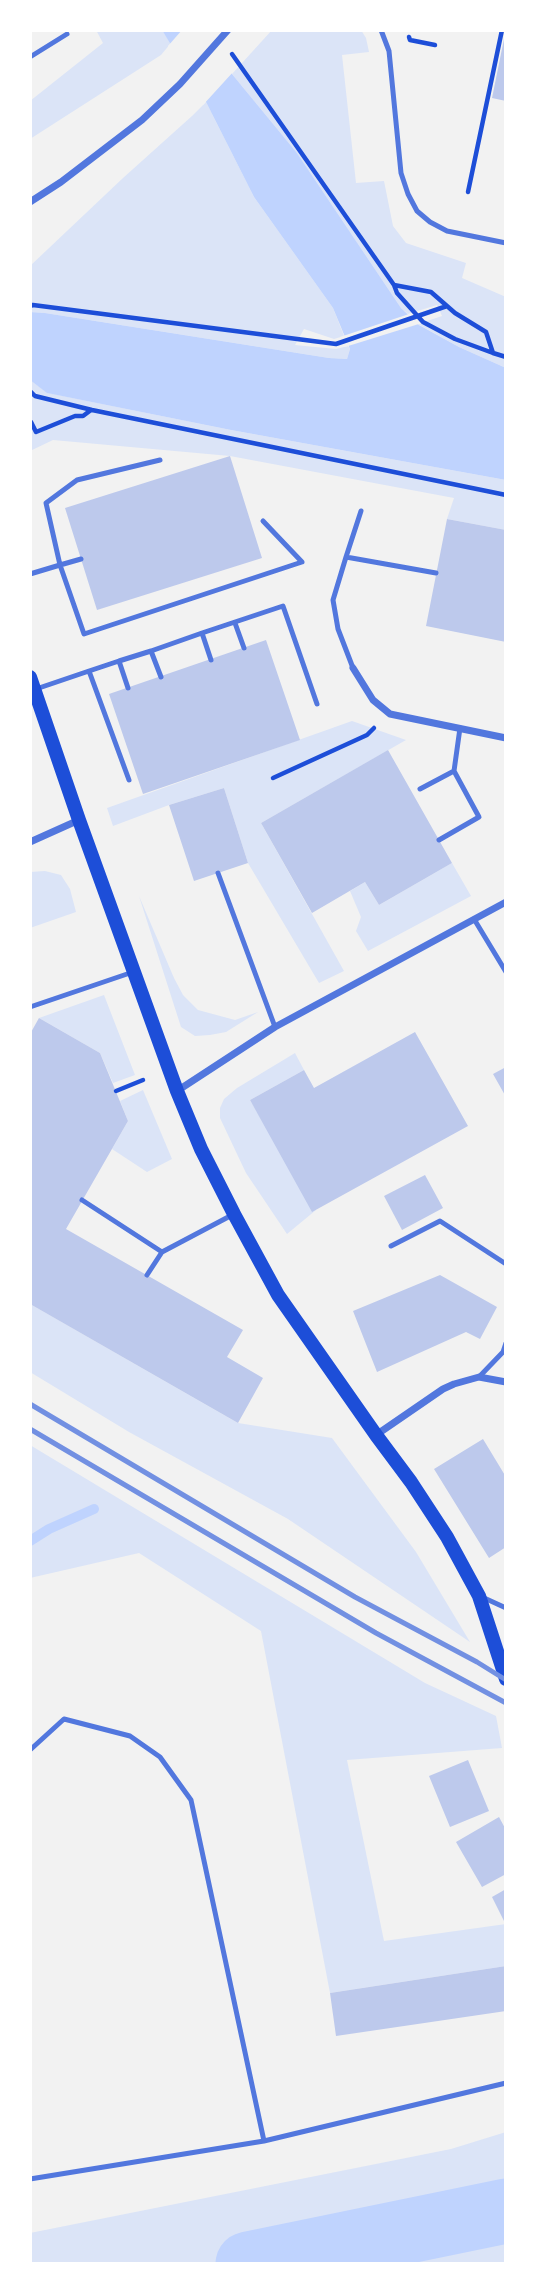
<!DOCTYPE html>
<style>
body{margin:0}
#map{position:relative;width:536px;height:2294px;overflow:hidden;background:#f2f2f2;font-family:Karla,sans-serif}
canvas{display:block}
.frame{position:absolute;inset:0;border:32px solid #fff;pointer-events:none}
</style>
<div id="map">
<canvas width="536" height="2294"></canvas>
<div class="frame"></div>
</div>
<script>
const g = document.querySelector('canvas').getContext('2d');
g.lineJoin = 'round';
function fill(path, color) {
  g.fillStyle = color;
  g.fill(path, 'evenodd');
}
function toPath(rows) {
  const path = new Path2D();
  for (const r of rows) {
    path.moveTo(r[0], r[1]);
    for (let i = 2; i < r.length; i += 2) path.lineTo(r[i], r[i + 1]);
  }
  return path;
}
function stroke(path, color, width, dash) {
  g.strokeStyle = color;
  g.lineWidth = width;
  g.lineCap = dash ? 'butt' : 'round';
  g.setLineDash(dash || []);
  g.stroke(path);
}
const green = toPath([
 [96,30,162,30,171,43,161,55,30,139,30,101,103,43],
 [272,30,361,30,366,38,369,52,342,55,356,183,384,181,393,226,406,243,466,263,462,278,506,297,506,368,459,347,418,324,442,316,437,305,408,314,401,308,297,153,232,74],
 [206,102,254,197,333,308,344,336,334,339,304,329,295,345,336,349,348,346,350,349,347,359,329,358,45,313,30,312,30,266,123,178,192,116],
 [30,380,48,393,231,430,506,480,506,530,447,519,454,498,230,456,53,440,30,451],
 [352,721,406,740,261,823,344,971,319,983,248,863,224,788,169,805,113,826,107,808],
 [452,863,471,896,368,951,356,931,361,917,350,891,365,882,379,905],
 [45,871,61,875,70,889,76,912,30,928,30,872],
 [139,896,174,978,183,995,198,1010,235,1020,258,1012,226,1032,210,1035,195,1036,181,1027],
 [104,995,135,1075,113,1083,100,1053,39,1018],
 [295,1053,304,1070,250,1100,316,1210,287,1234,246,1173,220,1118,220,1108,224,1099,237,1088],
 [143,1090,172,1159,147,1172,112,1149,128,1121,120,1101],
 [30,1304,238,1423,332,1438,416,1552,470,1642,288,1519,129,1432,30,1372],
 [30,1445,425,1683,496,1716,502,1748,347,1760,384,1941,506,1924,506,1966,330,1993,261,1631,139,1553,30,1578],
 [506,2132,506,2264,30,2264,30,2233,451,2149]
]);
const water = toPath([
 [162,30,205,30,232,74,297,153,401,308,419,325,459,347,506,368,506,480,231,430,47,393,30,380,30,312,45,313,329,358,347,359,350,349,333,308,254,197,206,102]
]);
const pier = toPath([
 [182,30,209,30,234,71,203,105,168,46],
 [412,313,422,323,345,347,340,337]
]);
const stream = toPath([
 [30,1541,49,1529,94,1509]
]);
const river = toPath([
 [248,2264,506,2211]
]);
const building = toPath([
 [505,34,506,35,506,101,492,98],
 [230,456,262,558,97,610,65,508],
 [447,519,506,530,506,642,426,626],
 [266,640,300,740,143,794,109,694],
 [388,750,452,863,379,905,365,882,312,913,261,823],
 [224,788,248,863,194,881,169,805],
 [39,1018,100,1053,128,1121,66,1229,243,1330,227,1357,263,1378,238,1423,30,1304,30,1034],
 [415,1032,468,1126,312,1212,250,1100,304,1070,314,1088],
 [506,1067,506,1097,493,1074],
 [425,1175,443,1208,402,1230,384,1196],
 [440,1275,497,1307,480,1339,466,1332,377,1372,353,1311],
 [483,1439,506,1477,506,1547,489,1558,434,1469],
 [468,1760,489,1811,450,1827,429,1776],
 [499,1817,506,1830,506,1874,482,1887,456,1842],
 [506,1889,506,1920,504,1921,492,1897],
 [506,1966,506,2011,336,2036,330,1993]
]);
const path = toPath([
 [409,37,410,40,435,45],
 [232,54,394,285,397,293,423,322,455,339,493,353],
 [468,192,502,30],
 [394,285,431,292,455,313,486,332,493,353,506,357],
 [30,306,33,305,336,344,447,306],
 [30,391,35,396,92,410,506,495],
 [30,422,31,422,36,432,75,416,83,416,91,410],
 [273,778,367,735,374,728],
 [116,1091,143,1080]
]);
const service = toPath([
 [381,30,389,51,401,173,408,194,417,211,430,222,447,231,506,243],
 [30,57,67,34],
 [361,511,346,557,436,573],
 [346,557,333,600,338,629,353,668],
 [81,559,60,565,84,634,302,562,263,521],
 [30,574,60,565,46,503,77,480,160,460],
 [235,623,244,648],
 [211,660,202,633,283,606,317,704],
 [119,661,89,671,129,780],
 [161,677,151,651,202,633],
 [128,688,119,661,151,651],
 [36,689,89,671],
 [454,771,460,728],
 [420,789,454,771,479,817,439,840],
 [218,873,275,1027],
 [474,919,506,972],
 [30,1007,133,972],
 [82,1200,162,1252,147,1275],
 [391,1246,440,1221,506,1264],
 [162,1252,234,1214],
 [479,1377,503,1352,506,1343],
 [482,1597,506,1608],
 [30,1750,64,1719,130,1736,160,1757,191,1800,264,2141],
 [30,2179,264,2141,506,2083]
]);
const minor = toPath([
 [30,202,61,182,142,120,180,84,228,30],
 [353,668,373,700,390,714,506,738],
 [30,842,79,820],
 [177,1091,275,1027,506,902],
 [376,1435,443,1389,454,1384,479,1377,506,1382]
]);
const secondary = toPath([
 [30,677,79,820,177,1091,201,1149,234,1214,278,1295,376,1435,411,1482,447,1537,479,1596,506,1679]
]);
const rail = toPath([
 [30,1404,355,1597,477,1662,506,1680],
 [30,1429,376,1633,506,1703]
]);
fill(green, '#dbe4f7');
fill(water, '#bfd3fe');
fill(pier, '#f2f2f2');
stroke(stream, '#bfd3fe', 10);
stroke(river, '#bfd3fe', 65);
fill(building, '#bdc9ec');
stroke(path, '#1d4ed8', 4.5);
stroke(service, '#5277de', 5);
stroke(minor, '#5277de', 7);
stroke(secondary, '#1d4ed8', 14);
stroke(rail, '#7290e2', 5);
</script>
